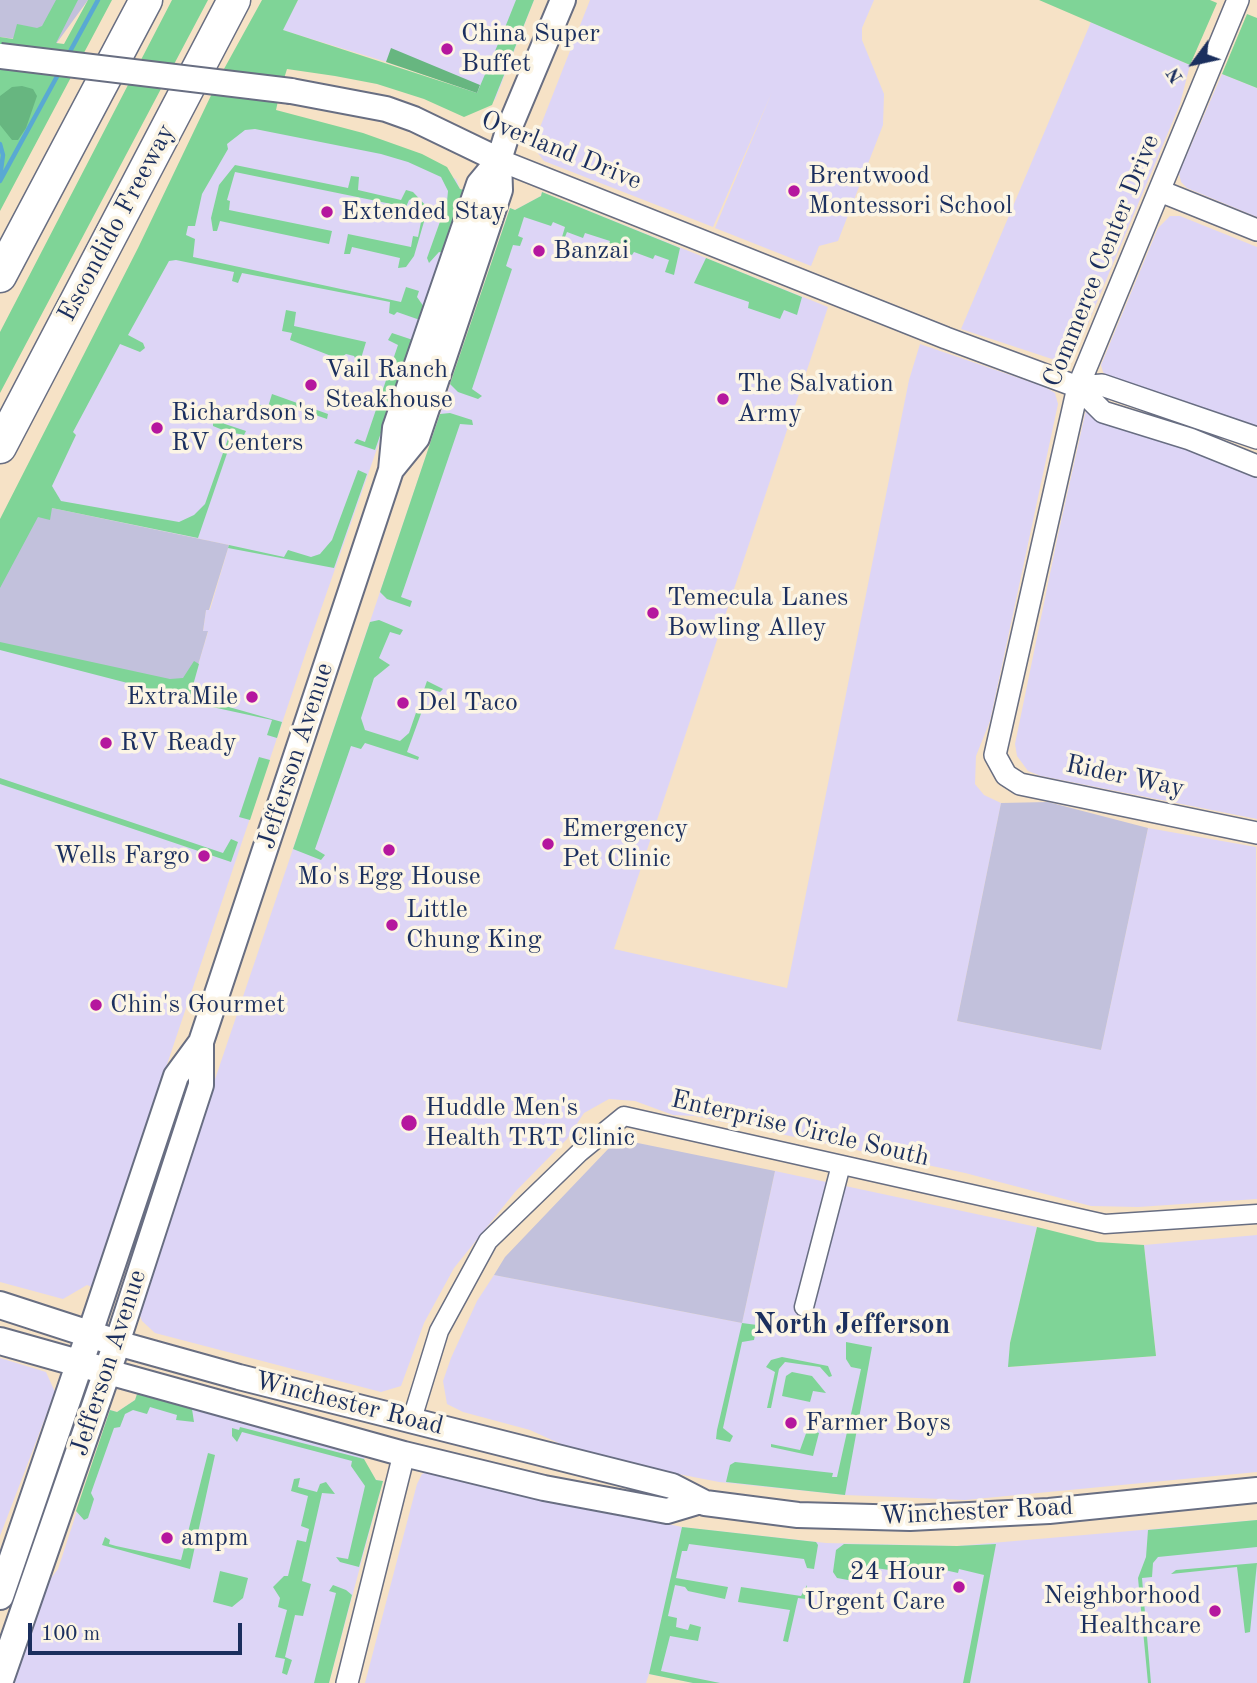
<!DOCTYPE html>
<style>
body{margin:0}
#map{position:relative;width:1257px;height:1683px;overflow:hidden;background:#f6e2c6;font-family:"Old Standard TT",serif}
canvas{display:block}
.north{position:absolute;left:1159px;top:28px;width:70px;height:70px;-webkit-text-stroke:5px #fcf5e5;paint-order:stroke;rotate:237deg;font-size:19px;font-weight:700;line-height:28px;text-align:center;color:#1b2f5e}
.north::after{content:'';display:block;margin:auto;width:24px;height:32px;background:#1b2f5e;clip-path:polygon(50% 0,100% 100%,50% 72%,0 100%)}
.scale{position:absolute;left:28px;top:1623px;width:214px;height:32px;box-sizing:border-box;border:4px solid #1b2f5e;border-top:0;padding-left:9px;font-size:21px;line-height:24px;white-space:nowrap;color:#1b2f5e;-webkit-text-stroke:5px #fcf5e5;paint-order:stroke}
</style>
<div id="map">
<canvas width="1257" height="1683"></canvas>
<div class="north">N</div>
<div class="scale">100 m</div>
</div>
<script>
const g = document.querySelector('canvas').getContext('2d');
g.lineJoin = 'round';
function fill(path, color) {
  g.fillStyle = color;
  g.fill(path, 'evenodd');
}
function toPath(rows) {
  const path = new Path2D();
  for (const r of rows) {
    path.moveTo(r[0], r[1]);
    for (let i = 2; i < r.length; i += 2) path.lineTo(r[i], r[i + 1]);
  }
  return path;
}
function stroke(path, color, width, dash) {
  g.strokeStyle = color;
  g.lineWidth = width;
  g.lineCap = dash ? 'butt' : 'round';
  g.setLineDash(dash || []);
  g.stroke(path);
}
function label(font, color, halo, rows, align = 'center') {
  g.font = font + ' "Old Standard TT",serif';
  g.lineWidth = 7;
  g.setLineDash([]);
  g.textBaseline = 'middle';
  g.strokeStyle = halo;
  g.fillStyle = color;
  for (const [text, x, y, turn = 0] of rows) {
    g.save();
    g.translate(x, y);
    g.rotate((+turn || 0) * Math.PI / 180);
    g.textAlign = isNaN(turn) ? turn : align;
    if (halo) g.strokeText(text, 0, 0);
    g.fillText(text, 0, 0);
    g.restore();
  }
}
const built = toPath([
 [298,0,534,0,495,100,416,71,282,30],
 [590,0,874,0,862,28,862,40,884,94,883,125,838,241,819,246,811,266,715,228,772,92,713,227,544,161,536,151,535,140],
 [1091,22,1190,65,1180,104,1076,352,1069,357,1052,359,961,329],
 [1222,74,1257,88,1257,217,1187,188,1181,182,1179,173],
 [236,122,397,152,456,179,460,189,467,191,307,649,92,1287,87,1285,63,1299,0,1282,0,647,189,695,208,632,203,632,206,610,210,610,229,545,52,508,39,489],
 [542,192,828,307,614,949,787,988,909,380,920,344,1045,387,1055,393,1058,404,990,721,976,756,975,784,984,795,1001,803,957,1021,1101,1050,1148,828,1256,847,1257,1199,1138,1207,1091,1206,965,1173,695,1116,673,1115,635,1101,609,1099,584,1113,567,1139,515,1192,454,1268,424,1323,401,1386,381,1392,155,1333,142,1321,138,1311,189,1156,510,208,515,210,541,196],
 [1170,216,1180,216,1257,247,1257,441,1109,378,1103,372,1101,365,1158,228],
 [1093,405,1257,476,1257,819,1041,776,1028,771,1017,756,1015,744,1058,535,1086,410],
 [775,1171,1037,1227,1010,1343,1009,1367,1156,1356,1144,1245,1257,1235,1257,1472,965,1500,845,1495,719,1482,622,1463,576,1451,530,1430,463,1412,447,1404,443,1381,451,1358,477,1301,494,1275,742,1323],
 [0,1358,46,1372,55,1392,0,1536],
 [137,1394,365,1455,364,1461,376,1480,383,1481,329,1683,9,1683,48,1582,58,1569,110,1410,117,1412,135,1400],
 [429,1471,682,1527,826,1543,957,1546,1257,1520,1257,1683,693,1683,649,1674,646,1683,365,1683,417,1484,422,1474]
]);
const industrial = toPath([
 [0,0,88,0,56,44,0,37],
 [39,489,52,508,229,545,209,610,206,610,203,631,208,631,189,696,0,647,0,565],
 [1048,802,1148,828,1101,1050,957,1021,1001,803],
 [628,1141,775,1171,742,1323,494,1275,505,1257,610,1147]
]);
const green = toPath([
 [56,0,78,0,56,43,64,44,88,0,112,0,0,211,0,37,13,39,17,24,37,28,42,26],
 [172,0,208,0,0,393,0,332],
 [262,0,298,0,283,30,477,93,498,44,490,41,495,27,504,30,516,0,534,0,492,105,464,117,424,99,377,84,335,76,287,69,282,85,219,78],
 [1039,0,1210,0,1217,3,1190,65],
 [1247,14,1257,18,1257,88,1222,74],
 [216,85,280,92,276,110,363,133,422,154,447,167,460,189,467,191,444,253,439,252,429,263,427,258,447,202,448,191,441,177,408,162,381,154,255,129,245,130,227,144,228,149,202,194,195,226,188,226,186,235,195,239,193,257,401,302,406,287,419,291,417,297,424,307,420,320,397,312,394,315,389,313,390,302,242,273,238,283,232,281,234,272,176,260,169,261,128,335,143,343,145,348,140,352,120,344,73,432,76,435,52,486,61,501,179,522,194,515,205,504,230,433,213,426,213,420,246,431,244,435,234,433,198,538,52,508,50,520,38,517,0,588,0,519,138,248],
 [235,165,348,188,351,176,359,177,358,190,401,200,406,190,413,192,428,208,414,256,406,267,398,268,400,258,352,247,350,254,344,254,348,234,411,247,413,236,418,237,424,207,415,198,409,200,406,207,235,172,227,200,230,201,229,210,332,231,329,244,220,221,217,231,213,231,211,218,219,185],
 [542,192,680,248,674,275,665,272,669,260,655,255,653,259,634,252,632,255,608,247,610,241,585,233,583,238,567,232,565,237,562,237,565,227,553,222,551,226,524,217,518,236,523,238,520,246,513,245,506,266,512,269,472,389,482,396,478,399,458,392,450,384,510,208,515,210,541,196],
 [706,258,802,297,797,315,784,310,780,319,748,308,749,302,694,283],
 [286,310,296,312,294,326,366,342,359,365,354,356,346,354,339,359,290,340,292,333,282,331],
 [392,333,413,340,375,450,354,443,357,439,365,442,398,345,388,340],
 [272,394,328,414,327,419,286,405,281,419,254,409,257,404,268,407],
 [450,413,472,420,473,425,460,424,401,597,412,601,410,607,387,599,380,592,440,414],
 [358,470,367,474,334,568,228,548,229,545,284,557,288,550,311,557,320,554,332,540],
 [379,620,403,630,400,635,390,632,379,658,390,665,374,678,361,718,365,730,400,741,409,733,427,681,443,689,440,692,430,689,407,752,419,757,418,760,365,743,361,749,351,746,315,849,325,855,321,860,293,849,370,622],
 [0,642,170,679,183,678,194,661,199,664,190,696,282,722,277,738,267,735,272,720,180,700,143,687,0,650],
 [259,757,270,760,250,820,239,817],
 [0,778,223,853,231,839,238,842,231,862,0,784],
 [1037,1227,1097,1242,1144,1245,1156,1356,1008,1367,1010,1343],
 [742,1323,757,1325,754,1340,742,1342,723,1428,733,1436,730,1442,716,1439,717,1430],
 [846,1342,872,1347,845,1495,726,1482,730,1465,735,1462,833,1473,832,1477,837,1477,861,1369,851,1367,846,1359],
 [782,1357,828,1366,832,1376,829,1377,820,1367,785,1362,779,1369,771,1408,767,1408,775,1372,766,1367,771,1360],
 [792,1372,812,1376,826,1393,813,1391,810,1402,782,1396,786,1376],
 [137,1394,192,1409,194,1422,176,1420,177,1415,150,1407,147,1414,133,1410,125,1414,120,1427,114,1428,91,1493,94,1499,88,1518,84,1520,76,1511,110,1410,117,1412,135,1400],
 [240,1427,364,1459,376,1480,383,1481,359,1567,340,1562,336,1557,348,1559,365,1486,351,1466,352,1461,242,1432,237,1442,232,1436,232,1428,239,1430],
 [808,1428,819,1433,813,1456,771,1447,771,1444,800,1450],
 [208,1453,215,1455,190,1569,102,1545,105,1537,110,1540,109,1544,116,1546,181,1560],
 [300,1478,298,1487,317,1492,320,1484,326,1482,335,1494,322,1493,302,1581,311,1584,303,1616,295,1615,285,1657,292,1660,287,1675,282,1673,285,1659,275,1657,287,1610,278,1607,280,1598,273,1587,284,1576,288,1576,297,1540,306,1542,309,1529,301,1526,308,1496,291,1491,294,1479],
 [1257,1520,1257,1547,1158,1557,1153,1563,1152,1577,1142,1578,1151,1683,1148,1683,1138,1578,1146,1557,1148,1530],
 [682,1527,816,1542,818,1545,814,1569,807,1568,804,1559,689,1544,687,1551,682,1551,676,1578,728,1587,725,1599,688,1591,685,1587,675,1585,668,1616,677,1618,676,1627,688,1630,690,1624,701,1627,698,1641,670,1636,661,1671,720,1683,693,1683,649,1674],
 [844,1544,957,1546,996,1544,970,1683,963,1683,984,1575,959,1569,958,1573,940,1569,939,1574,915,1569,913,1573,867,1567,864,1578,860,1577,859,1582,837,1578,833,1572,836,1550],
 [1257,1563,1250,1632,1245,1633,1237,1567,1171,1574,1176,1570],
 [220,1571,248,1578,243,1598,232,1607,213,1602],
 [333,1585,346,1590,352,1595,329,1683,314,1683,336,1593,329,1591],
 [807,1585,806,1599,798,1598,788,1642,783,1641,790,1610,738,1602,741,1587,801,1596]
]);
const forest = toPath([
 [391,48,480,85,477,93,386,62],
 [22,86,33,89,37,96,26,128,18,140,12,140,0,125,0,96,12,87]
]);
const stream = toPath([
 [67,57,98,0],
 [0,144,3,155,0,177],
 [0,181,60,71]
]);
const minor = toPath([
 [804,1307,841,1165],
 [412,1419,439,1331,488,1241,580,1152,624,1116,1105,1224,1257,1214]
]);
const tertiary = toPath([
 [1238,0,1078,387,995,755,1006,775,1020,784,1257,833],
 [499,160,946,338,1078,387,1103,412,1190,439,1257,466],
 [1160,191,1257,230],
 [1078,387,1102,385,1257,438],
 [347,1683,404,1454]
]);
const secondary = toPath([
 [291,91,386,109,414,119,499,160],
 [499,160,479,184,395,428,391,470,201,1042,201,1085,117,1343,239,1377,672,1486,705,1503,798,1515,910,1518,1049,1511,1257,1490],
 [391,470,417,438,500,190,499,160,508,131,563,0],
 [90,1333,176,1076,201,1042],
 [108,1372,404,1454,544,1488,667,1511,697,1502]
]);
const primary = toPath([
 [0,1305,117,1343,0,1680],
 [0,1341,96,1368],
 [0,1596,90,1333]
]);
const motorway = toPath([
 [0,276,146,0],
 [0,447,234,0]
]);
const secondaryBridge = toPath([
 [0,56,291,91]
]);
const markers = [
 [447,49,7,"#b5179e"],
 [794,191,7,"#b5179e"],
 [327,212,7,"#b5179e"],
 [539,251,7,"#b5179e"],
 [311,385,7,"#b5179e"],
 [723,399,7,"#b5179e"],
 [157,428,7,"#b5179e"],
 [653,613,7,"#b5179e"],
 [252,697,7,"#b5179e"],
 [403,703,7,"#b5179e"],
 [106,743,7,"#b5179e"],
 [548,844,7,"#b5179e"],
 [389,850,7,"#b5179e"],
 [204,856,7,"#b5179e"],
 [392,925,7,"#b5179e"],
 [96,1005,7,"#b5179e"],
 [409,1123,9,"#b5179e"],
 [791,1423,7,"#b5179e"],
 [167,1538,7,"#b5179e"],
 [959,1587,7,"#b5179e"],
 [1215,1611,7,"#b5179e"]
];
const poiNames = [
 ["China Super",461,34],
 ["Buffet",461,64],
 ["Brentwood",808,176],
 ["Montessori School",808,206],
 ["Extended Stay",341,212],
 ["Banzai",553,251],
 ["Vail Ranch",325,370],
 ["Steakhouse",325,400],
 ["The Salvation",737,384],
 ["Army",737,414],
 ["Richardson's",171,413],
 ["RV Centers",171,443],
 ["Temecula Lanes",667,598],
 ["Bowling Alley",667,628],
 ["ExtraMile",238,697,"right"],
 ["Del Taco",417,703],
 ["RV Ready",120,743],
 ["Emergency",562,829],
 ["Pet Clinic",562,859],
 ["Wells Fargo",190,856,"right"],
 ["Mo's Egg House",389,877,"center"],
 ["Little",406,910],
 ["Chung King",406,940],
 ["Chin's Gourmet",110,1005],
 ["Huddle Men's",425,1108],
 ["Health TRT Clinic",425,1138],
 ["Farmer Boys",805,1423],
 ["ampm",181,1538],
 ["24 Hour",945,1572,"right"],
 ["Urgent Care",945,1602,"right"],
 ["Neighborhood",1201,1596,"right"],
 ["Healthcare",1201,1626,"right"]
];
const streetNames = [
 ["Overland Drive",561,151,22],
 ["Escondido Freeway",117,223,-62],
 ["Commerce Center Drive",1102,261,-68],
 ["Jefferson Avenue",296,756,-72],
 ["Rider Way",1125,777,12],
 ["Enterprise Circle South",800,1129,13],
 ["Jefferson Avenue",109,1363,-72],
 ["Winchester Road",349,1404,14],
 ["Winchester Road",977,1512,-3]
];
const neighbourhoodNames = [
 ["North Jefferson",852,1326]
];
fill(built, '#ddd5f6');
fill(industrial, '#c2c1dc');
fill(green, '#7fd497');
fill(forest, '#67b680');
stroke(stream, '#59a9d3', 4.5);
stroke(minor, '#686e82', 21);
stroke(tertiary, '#686e82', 24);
stroke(secondary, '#686e82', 28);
stroke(primary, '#686e82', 30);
stroke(motorway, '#686e82', 35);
stroke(minor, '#fff', 18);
stroke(tertiary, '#fff', 21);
stroke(secondary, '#fff', 24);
stroke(primary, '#fff', 26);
stroke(motorway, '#fff', 32);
stroke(secondaryBridge, '#686e82', 28, []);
stroke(secondaryBridge, '#fff', 24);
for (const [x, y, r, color] of markers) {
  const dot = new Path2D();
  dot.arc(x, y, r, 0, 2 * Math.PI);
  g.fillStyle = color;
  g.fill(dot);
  stroke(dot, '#fcf5e5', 2.5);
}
label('26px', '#1b2f5e', '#fcf5e5', poiNames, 'left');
label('26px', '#1b2f5e', '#fcf5e5', streetNames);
label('bold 28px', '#1b2f5e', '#fcf5e5', neighbourhoodNames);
</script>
